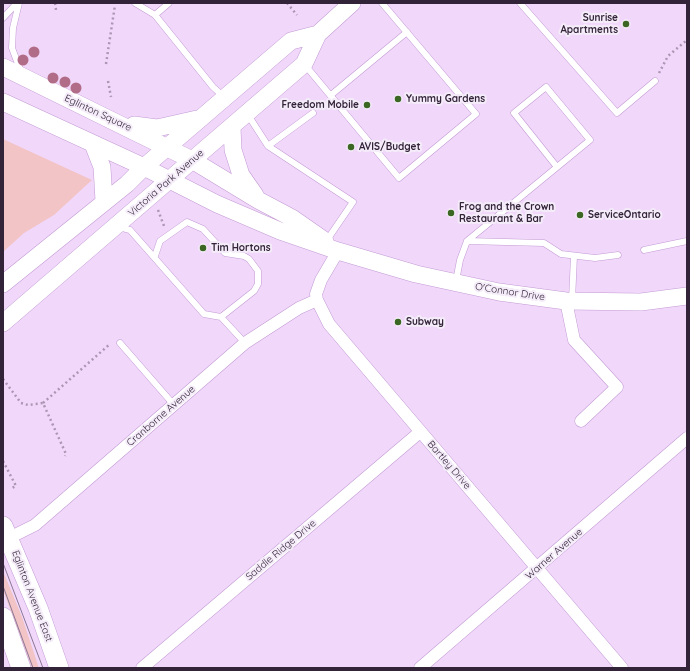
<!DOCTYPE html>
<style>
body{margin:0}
#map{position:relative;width:690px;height:671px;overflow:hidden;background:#f1d8fb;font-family:Quicksand,sans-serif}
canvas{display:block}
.frame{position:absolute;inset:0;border:4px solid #332339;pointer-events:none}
</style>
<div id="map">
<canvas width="690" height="671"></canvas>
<div class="frame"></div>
</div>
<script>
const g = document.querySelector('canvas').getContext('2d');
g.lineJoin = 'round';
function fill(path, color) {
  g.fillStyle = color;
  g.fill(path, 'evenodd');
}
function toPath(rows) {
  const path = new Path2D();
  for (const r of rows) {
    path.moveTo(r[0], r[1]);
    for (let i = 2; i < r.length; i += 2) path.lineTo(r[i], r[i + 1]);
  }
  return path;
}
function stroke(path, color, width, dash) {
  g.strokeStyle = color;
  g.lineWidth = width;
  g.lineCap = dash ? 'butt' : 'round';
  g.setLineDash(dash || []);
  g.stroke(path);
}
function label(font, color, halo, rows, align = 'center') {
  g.font = font + ' Quicksand,sans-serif';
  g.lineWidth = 4;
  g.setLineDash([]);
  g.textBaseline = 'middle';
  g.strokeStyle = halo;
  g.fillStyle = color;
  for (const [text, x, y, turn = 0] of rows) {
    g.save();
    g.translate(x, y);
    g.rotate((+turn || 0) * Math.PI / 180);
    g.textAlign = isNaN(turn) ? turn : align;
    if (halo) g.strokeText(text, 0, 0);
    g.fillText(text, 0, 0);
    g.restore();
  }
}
const green = toPath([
 [3,139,92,180,54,215,24,233,3,252],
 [3,571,22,617,39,668,32,668,3,590]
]);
const path = toPath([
 [55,3,56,10],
 [287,3,297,15],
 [106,64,115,5],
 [659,73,668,56,687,40],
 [108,81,111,97],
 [158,210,164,226],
 [3,379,21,403,28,405,43,403,66,454,65,456],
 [43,403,110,344],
 [3,461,16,486,10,489]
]);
const service = toPath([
 [19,3,13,28,12,48,21,72],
 [135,3,155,15,213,87,224,97],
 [520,3,617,113,655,81],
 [155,15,169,3],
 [3,18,17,3],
 [305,65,399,178,476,114,382,3],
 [331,95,407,32],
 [248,115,268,146,353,202,327,240],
 [268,146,313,113],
 [119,227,130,230,204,314,221,317,245,343],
 [467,241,590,140,546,87,514,113,557,167],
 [644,250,687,241],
 [155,256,160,241,187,222,203,229,225,253,244,256,249,259,258,271,258,284,254,291,221,317],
 [456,281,460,260,467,241,544,243,561,254,595,258,618,255],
 [572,300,574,256],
 [120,343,174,405]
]);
const minor = toPath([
 [338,251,321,280,316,294,317,300,329,324,622,668],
 [566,301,574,340,617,387,581,421],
 [9,538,35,525,245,343,299,308,317,300],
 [142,668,420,432],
 [420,668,687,438]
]);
const secondary = toPath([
 [3,67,192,160,258,200,292,218,325,241],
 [3,102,144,167,217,204,280,231,338,251,416,274,499,292,566,301,641,302,687,296],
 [134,125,157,128,197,119],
 [232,127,233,150,241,175,255,195],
 [93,144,102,167,104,201],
 [3,284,127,184,144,167,291,41,318,34],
 [3,323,304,64,318,34,352,3]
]);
const primary = toPath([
 [3,526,38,608,59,668],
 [3,617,21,668]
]);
const tram = toPath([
 [3,563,43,668],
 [3,586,33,668]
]);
const trees = [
 [34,52],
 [23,60],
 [53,78],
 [65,82],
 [76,88]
];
const markers = [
 [626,24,4,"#3b6623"],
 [398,99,4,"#3b6623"],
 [367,105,4,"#3b6623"],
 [351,147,4,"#3b6623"],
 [451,213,4,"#3b6623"],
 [580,215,4,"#3b6623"],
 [203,248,4,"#3b6623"],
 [398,322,4,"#3b6623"]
];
const poiNames = [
 ["Sunrise",618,18,"right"],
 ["Apartments",618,30,"right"],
 ["Yummy Gardens",406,99],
 ["Freedom Mobile",359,105,"right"],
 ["AVIS/Budget",359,147],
 ["Frog and the Crown",459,207],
 ["Restaurant & Bar",459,219],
 ["ServiceOntario",588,215],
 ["Tim Hortons",211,248],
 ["Subway",406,322]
];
const streetNames = [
 ["Eglinton Square",98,113,25],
 ["Victoria Park Avenue",166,183,-41],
 ["O'Connor Drive",510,292,9],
 ["Cranborne Avenue",161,416,-41],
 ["Bartley Drive",449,465,49],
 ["Saddle Ridge Drive",281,550,-40],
 ["Warner Avenue",554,554,-41],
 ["Eglinton Avenue East",32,596,69]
];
fill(green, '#f2c4c6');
stroke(service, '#c39ad3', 7);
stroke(minor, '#c39ad3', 13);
stroke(secondary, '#c39ad3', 18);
stroke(primary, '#c39ad3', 20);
stroke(path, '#ac96b4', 2.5, [2, 3]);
stroke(service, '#fff', 6);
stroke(minor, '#fff', 12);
stroke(secondary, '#fff', 17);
stroke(primary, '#fff', 19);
stroke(tram, '#8b7793', 1);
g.fillStyle = '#b16d88';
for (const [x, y] of trees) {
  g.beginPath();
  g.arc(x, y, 5.5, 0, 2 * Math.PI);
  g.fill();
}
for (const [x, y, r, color] of markers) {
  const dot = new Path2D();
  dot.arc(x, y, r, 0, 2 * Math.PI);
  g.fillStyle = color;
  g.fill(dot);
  stroke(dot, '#f4ecf8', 1.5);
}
label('bold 10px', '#332339', '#f4ecf8', poiNames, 'left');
label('10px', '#332339', '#f4ecf8', streetNames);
</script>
